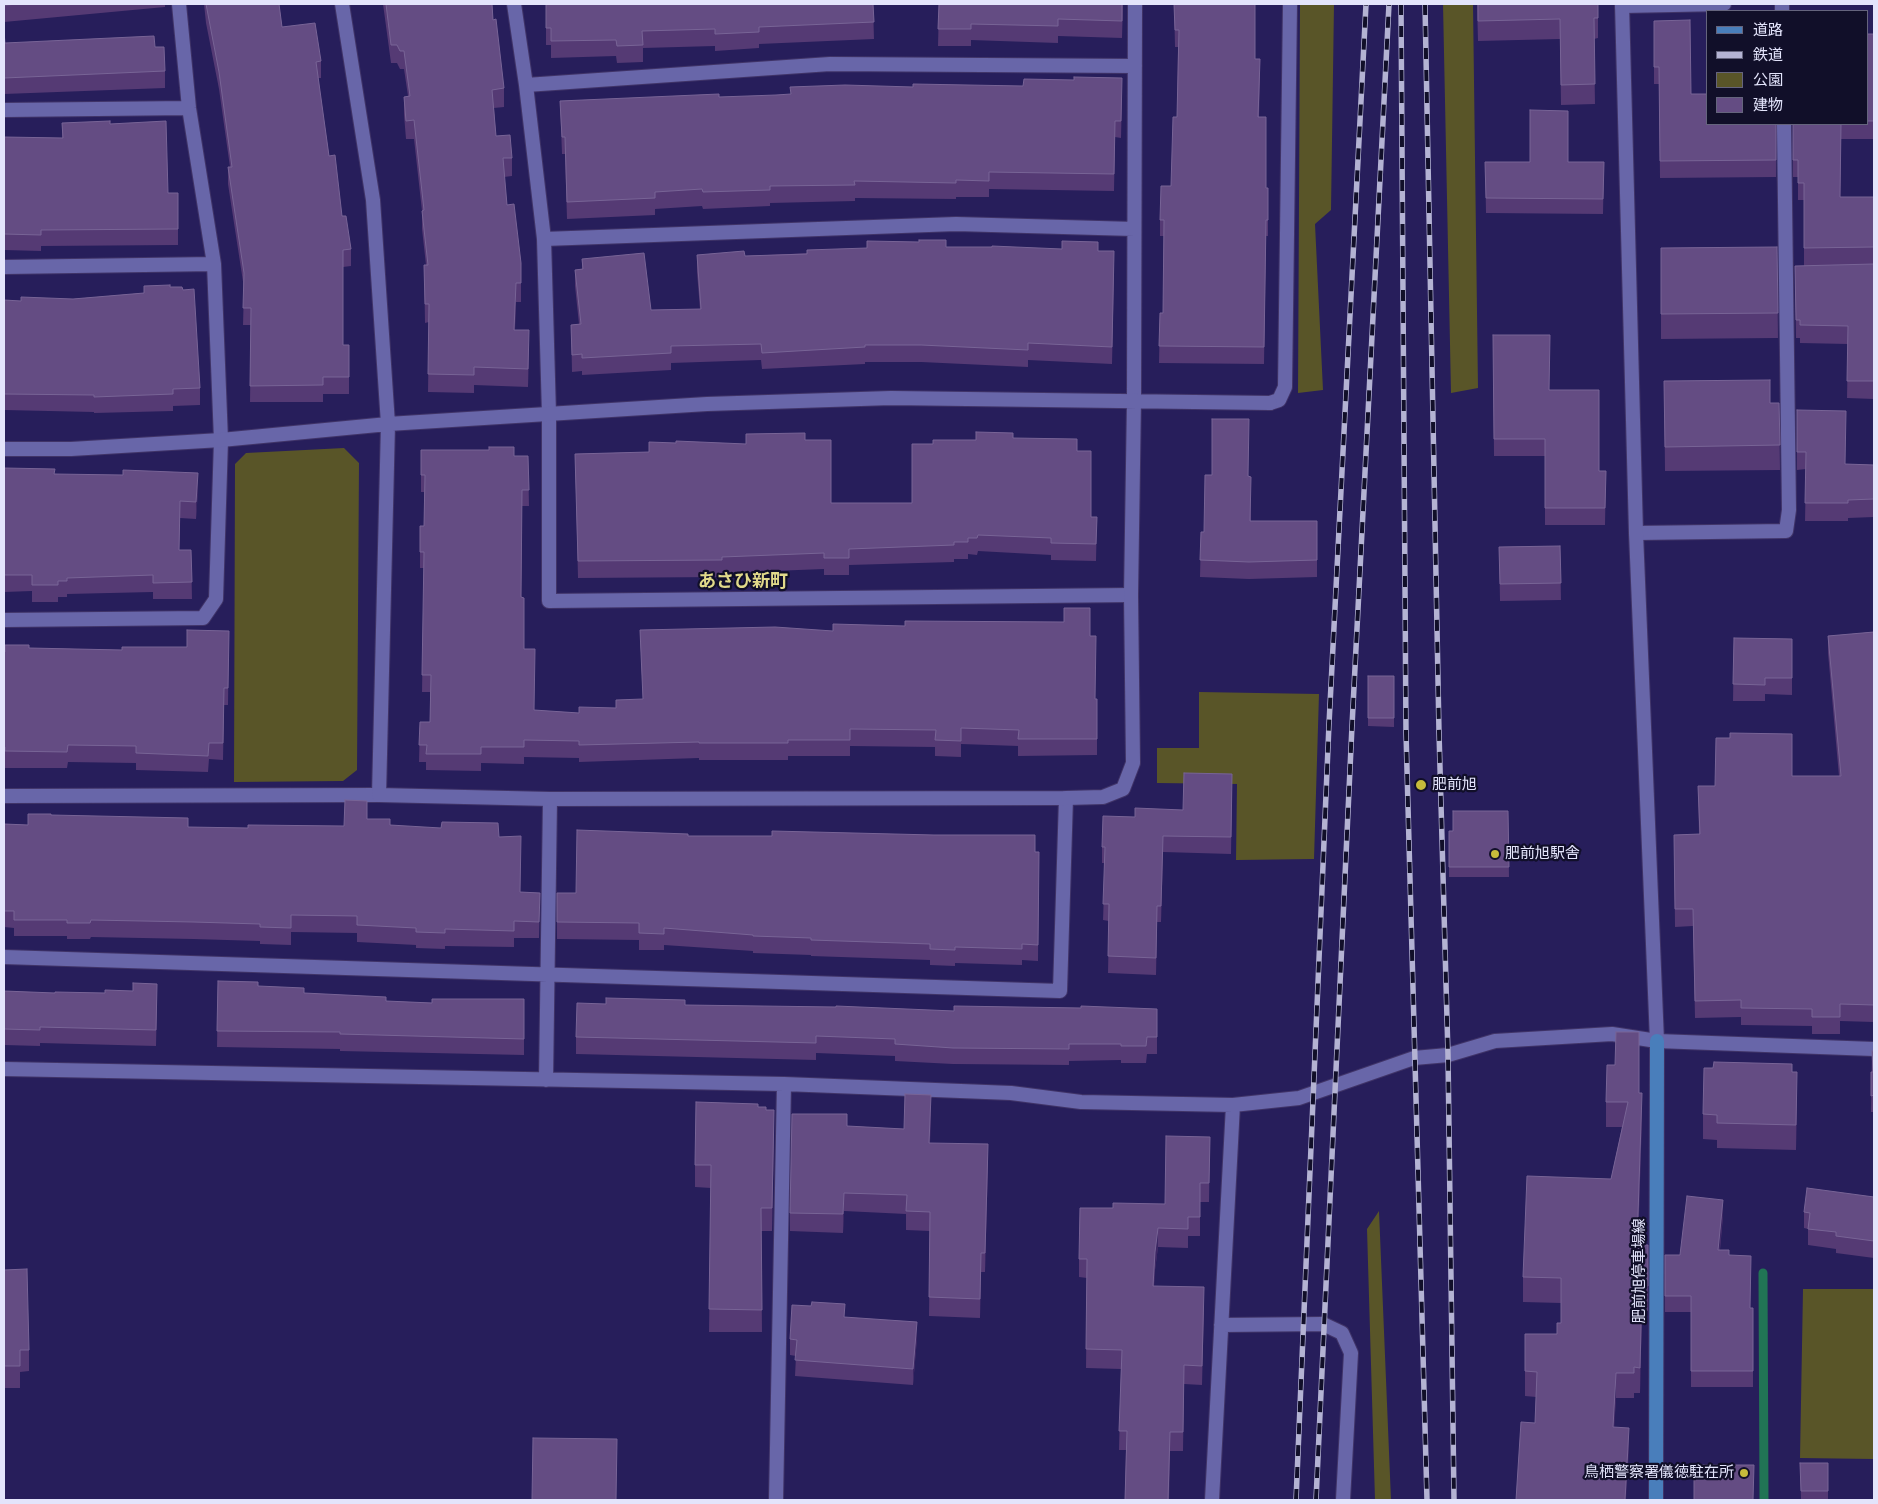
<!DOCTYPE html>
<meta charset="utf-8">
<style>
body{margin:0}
#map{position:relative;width:1878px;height:1504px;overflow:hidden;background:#271e5b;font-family:Poppins,"Noto Sans JP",sans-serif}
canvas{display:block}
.frame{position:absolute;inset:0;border:5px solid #e3e4fb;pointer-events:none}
.legend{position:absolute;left:1706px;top:10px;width:162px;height:115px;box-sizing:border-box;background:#110f29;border:1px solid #65647d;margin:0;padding:6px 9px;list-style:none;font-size:15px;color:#e3e4fb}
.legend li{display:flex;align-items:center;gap:10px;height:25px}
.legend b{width:25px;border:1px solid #65647d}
</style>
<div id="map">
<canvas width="1878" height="1504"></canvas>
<div class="frame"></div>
<ul class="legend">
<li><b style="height:6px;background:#497ebb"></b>道路</li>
<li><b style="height:6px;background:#b4b3d3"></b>鉄道</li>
<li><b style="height:14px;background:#595528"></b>公園</li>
<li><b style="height:14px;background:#644c83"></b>建物</li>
</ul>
</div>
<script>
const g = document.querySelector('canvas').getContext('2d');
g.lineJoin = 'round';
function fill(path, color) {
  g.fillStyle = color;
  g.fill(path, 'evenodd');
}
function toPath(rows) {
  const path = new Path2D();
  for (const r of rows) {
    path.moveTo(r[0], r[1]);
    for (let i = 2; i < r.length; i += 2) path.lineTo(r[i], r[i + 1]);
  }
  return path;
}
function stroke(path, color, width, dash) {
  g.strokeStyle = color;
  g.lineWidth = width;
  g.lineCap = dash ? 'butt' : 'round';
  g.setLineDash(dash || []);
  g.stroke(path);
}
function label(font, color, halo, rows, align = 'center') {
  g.font = font + ' Poppins,"Noto Sans JP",sans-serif';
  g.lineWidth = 4.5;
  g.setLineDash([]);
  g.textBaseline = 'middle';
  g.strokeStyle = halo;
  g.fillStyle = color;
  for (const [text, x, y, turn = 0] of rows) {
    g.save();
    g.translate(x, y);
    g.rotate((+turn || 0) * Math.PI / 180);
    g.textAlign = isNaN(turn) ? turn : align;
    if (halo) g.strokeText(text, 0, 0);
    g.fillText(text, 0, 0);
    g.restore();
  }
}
const green = toPath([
 [1300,4,1334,4,1331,210,1315,224,1323,390,1298,393],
 [1443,4,1473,4,1478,388,1451,393],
 [344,448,359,463,357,770,343,781,234,782,235,464,246,453],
 [1199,692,1319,694,1314,859,1236,860,1237,784,1157,783,1157,748,1199,748],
 [1379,1211,1391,1500,1375,1500,1367,1229],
 [1803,1289,1874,1289,1874,1459,1800,1458]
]);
const stream = toPath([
 [1763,1273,1764,1500]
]);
const minor = toPath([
 [514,4,526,85,544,239,549,414,549,601,1131,595],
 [1782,4,1782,11],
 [1622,6,1724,4],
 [526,85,830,64,1135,66],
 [4,110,189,108],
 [544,239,956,224,1134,229],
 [4,267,214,264],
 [1134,400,1135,4],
 [1270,403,1279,400,1285,387,1290,4],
 [1636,533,1786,531,1789,510,1784,124],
 [4,620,203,618,216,599,221,440,214,264,189,108,179,4],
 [4,796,379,795],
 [4,957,1060,991,1066,798],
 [4,1069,784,1084,1011,1093,1081,1102,1233,1105,1299,1098,1414,1058,1448,1055,1495,1041,1612,1034,1657,1041,1874,1049],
 [546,1080,550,799],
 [1221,1325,1323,1324,1342,1333,1351,1353,1343,1500],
 [776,1500,784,1084],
 [1212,1500,1233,1105]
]);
const tertiary = toPath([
 [342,4,373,200,388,424,379,795,550,799,1066,798,1103,797,1123,789,1133,763,1131,595,1134,400],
 [1622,4,1636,533,1657,1041],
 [4,449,71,449,221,440,388,424,707,404,891,398,1270,403]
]);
const secondary = toPath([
 [1656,1500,1657,1041]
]);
const rail = toPath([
 [1401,4,1406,733,1427,1500],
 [1425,4,1439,732,1448,1055,1454,1500],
 [1296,1500,1329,724,1366,4],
 [1316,1500,1352,726,1389,4]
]);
const wall = toPath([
 [4,4,165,4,165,7,4,22],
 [204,4,279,4,282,27,321,61,321,78,318,78,329,156,342,216,351,249,351,266,343,267,343,345,349,345,349,394,323,394,323,402,250,402,251,325,243,325,244,288,228,184,228,167,230,167,219,89,206,23],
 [383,4,492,4,493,20,504,88,504,107,494,108,496,136,512,158,512,176,504,177,507,205,521,263,521,302,516,302,515,330,529,349,528,387,474,385,474,393,428,392,429,322,425,323,424,265,426,265,422,229,422,211,414,139,406,139,404,115,404,97,408,96,404,69,400,69,397,63,391,63],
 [546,4,873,4,874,39,759,44,759,48,715,51,715,46,643,48,643,62,617,63,616,56,551,58,551,45,546,45],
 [939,4,1123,4,1122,38,1058,36,1058,43,971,40,971,46,938,46],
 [1174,4,1255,59,1260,75,1259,117,1266,188,1268,188,1268,236,1266,236,1264,364,1159,363,1160,313,1163,313,1164,236,1160,236,1160,220,1171,186,1177,117,1178,47,1175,47],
 [1477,4,1598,4,1598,38,1594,39,1595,104,1561,105,1560,39,1478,41],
 [1654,21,1691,94,1776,124,1776,177,1660,178,1659,84,1654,84],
 [4,32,5,43,155,47,165,71,165,88,4,94],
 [1867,34,1874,34,1874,139,1841,139,1840,197,1874,197,1874,399,1847,398,1848,344,1800,343,1800,338,1796,338,1795,266,1804,266,1804,200,1798,200,1798,177,1793,177,1793,124,1867,124],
 [1122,95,1121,138,1115,137,1114,191,989,189,989,197,956,197,956,199,855,198,855,201,770,203,770,206,703,209,702,206,655,209,655,215,567,219,565,154,562,154,560,101,719,97],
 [62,123,110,124,168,193,178,193,178,245,41,246,41,251,4,250,4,137,62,138],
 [1485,162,1604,162,1603,214,1486,213],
 [946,247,1098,251,1114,268,1112,364,1028,360,1028,367,921,362,865,362,865,364,762,369,761,360,671,363,671,370,582,375,582,371,572,372,571,325,579,324,575,286,575,270,582,269,582,259,651,310,700,309,697,272,697,255,745,256],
 [1777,247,1778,338,1661,339,1661,248],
 [170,287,200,388,200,405,173,406,173,411,94,413,94,412,4,410,4,300,21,301,73,299,144,293],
 [1493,335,1550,390,1599,471,1606,471,1605,525,1545,525,1545,456,1494,456],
 [1664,381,1770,403,1779,403,1780,470,1665,471],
 [1797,410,1845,464,1874,465,1874,517,1848,518,1848,521,1805,521,1806,469,1797,470],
 [1013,438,1077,451,1091,517,1097,517,1096,561,1051,560,1051,555,978,551,977,555,968,554,968,559,954,559,954,562,849,565,849,575,824,575,824,569,722,573,722,577,578,578,575,454,649,452,676,443,746,444,805,440,831,503,912,503,933,444],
 [421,450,514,456,528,456,529,506,522,506,521,597,524,649,534,710,579,713,616,708,643,699,640,630,833,631,1090,636,1095,699,1097,699,1097,755,1018,756,1018,746,961,744,961,757,935,756,935,747,850,746,850,756,788,756,788,760,699,760,699,758,579,762,579,758,524,757,524,764,481,763,481,771,426,770,426,762,419,762,420,722,430,722,430,692,422,692,424,568,420,568,420,526,424,526,424,492,421,492],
 [4,468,198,490,196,519,180,518,179,550,191,550,192,599,153,599,153,592,67,594,67,597,58,597,58,602,32,602,32,591,4,592],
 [1249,476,1251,521,1317,521,1317,577,1249,579,1200,577,1201,532,1204,532],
 [1560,546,1561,600,1500,601,1499,547],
 [229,631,228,705,224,705,223,760,209,759,208,772,136,770,136,763,68,762,67,768,5,768,5,763,4,763,4,652,29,648,122,650,187,647],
 [1874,632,1874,1022,1840,1021,1840,1034,1812,1034,1812,1026,1741,1025,1741,1017,1695,1018,1693,926,1675,927,1674,835,1699,834,1698,786,1715,786,1730,738,1792,776,1839,776,1828,653,1828,636],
 [1734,638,1792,639,1792,695,1765,694,1765,701,1733,701],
 [1368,676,1394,676,1394,727,1368,726],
 [1232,791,1231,854,1163,852,1161,922,1157,922,1156,975,1108,973,1109,921,1103,920,1105,863,1102,863,1102,847,1135,817,1183,810],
 [1508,811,1509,877,1449,877,1449,831,1453,831],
 [51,815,188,827,248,828,344,826,367,819,390,825,499,837,520,892,540,893,539,938,514,938,514,947,445,946,445,949,416,948,416,945,357,942,357,933,291,932,291,945,260,944,260,941,193,939,91,937,90,939,67,939,67,936,14,936,14,928,4,927,4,824,28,825],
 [688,836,1039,852,1038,961,1022,960,1022,965,955,963,955,966,930,965,930,960,811,956,811,955,753,953,753,951,664,945,664,950,639,950,639,940,557,939,557,893,576,893],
 [218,981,304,993,386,1001,432,1003,524,999,524,1055,340,1051,340,1049,217,1047],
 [4,991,157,1000,156,1046,40,1043,40,1046,4,1045],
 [685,1005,954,1011,1081,1008,1157,1009,1157,1054,1147,1054,1146,1063,1121,1063,1121,1060,1069,1061,1069,1065,953,1064,895,1061,895,1056,816,1053,816,1060,576,1054,576,1037],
 [1872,1051,1874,1051,1874,1112,1871,1112],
 [1792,1072,1797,1097,1796,1150,1717,1148,1717,1140,1703,1139,1703,1114],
 [1639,1093,1642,1118,1638,1245,1648,1245,1648,1311,1642,1311,1640,1393,1634,1393,1634,1398,1616,1398,1614,1427,1629,1453,1535,1423,1536,1397,1525,1396,1525,1371,1557,1334,1561,1323,1561,1303,1523,1302,1523,1277,1611,1179,1622,1127,1606,1127,1606,1102],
 [758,1107,766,1110,774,1133,772,1231,761,1231,762,1332,709,1332,711,1188,695,1187,695,1165],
 [931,1114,930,1143,988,1163,985,1272,981,1272,980,1318,929,1316,930,1231,906,1230,906,1214,844,1211,843,1233,790,1231,790,1213,847,1126,904,1129],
 [1210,1137,1209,1202,1200,1202,1200,1236,1188,1236,1188,1248,1158,1247,1155,1270,1154,1286,1204,1306,1202,1385,1184,1384,1183,1451,1170,1451,1169,1500,1125,1500,1126,1450,1119,1450,1121,1369,1086,1368,1087,1278,1079,1277,1079,1259,1113,1208,1165,1204],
 [1874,1197,1874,1258,1836,1253,1836,1249,1808,1245,1808,1229,1804,1228,1804,1212],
 [1723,1216,1720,1250,1729,1255,1750,1308,1753,1308,1753,1387,1691,1387,1691,1312,1665,1312,1665,1255,1680,1255],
 [4,1270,29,1350,29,1371,20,1372,20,1388,4,1388],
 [845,1317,917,1338,913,1385,795,1376,796,1356,790,1355,790,1339],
 [1800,1463,1828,1463,1828,1499,1801,1499]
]);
const shadedWall = toPath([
 [1122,78,1122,95,1121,138,1121,121],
 [1114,251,1114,268,1112,364,1112,347],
 [516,283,516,302,514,348,514,330],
 [529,330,529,349,528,387,528,369],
 [198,473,198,490,196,519,196,502],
 [1163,836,1163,852,1161,922,1161,906],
 [1157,906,1157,922,1156,975,1156,958],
 [1797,1072,1797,1097,1796,1150,1796,1125],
 [1642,1093,1642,1118,1637,1270,1637,1245],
 [931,1095,931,1114,929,1162,929,1143],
 [774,1110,774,1133,772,1231,772,1208],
 [988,1144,988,1163,985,1272,985,1253],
 [844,1193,844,1211,843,1233,843,1214],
 [1723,1200,1723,1216,1718,1266,1718,1250],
 [1158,1228,1158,1247,1155,1270,1153,1305,1155,1252],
 [981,1253,981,1272,980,1318,980,1299],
 [1642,1286,1642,1311,1640,1393,1640,1368],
 [917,1322,917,1338,913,1385,913,1369],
 [1616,1373,1616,1398,1613,1452,1613,1427],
 [1629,1428,1629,1453,1626,1500,1625,1500]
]);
const building = toPath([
 [4,4,20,4,4,5,4,4],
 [206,4,279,4,282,27,315,23,321,61,316,62,329,156,335,155,342,216,346,216,351,249,343,250,343,345,349,345,349,377,323,377,323,385,250,386,251,308,243,308,244,273,228,167,232,167,219,72,206,4],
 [386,4,492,4,493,20,496,19,504,88,492,90,496,136,510,135,512,158,503,158,507,205,514,204,521,263,521,283,516,283,514,330,529,330,528,369,474,367,474,375,428,374,429,304,425,304,424,265,428,265,422,211,424,210,414,120,406,121,404,97,410,96,404,51,400,51,397,45,391,45,386,4],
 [546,4,873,4,874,22,759,27,759,32,715,34,715,29,642,31,643,45,617,46,616,40,551,41,551,28,546,28,546,4],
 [939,4,1122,4,1122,21,1058,19,1058,26,971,24,971,29,938,29,939,4],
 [1174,4,1255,4,1255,59,1260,59,1258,117,1266,117,1266,188,1268,188,1268,220,1266,220,1264,347,1159,346,1160,313,1163,313,1164,220,1160,220,1161,186,1171,186,1173,117,1177,117,1179,30,1175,30,1174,4],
 [1478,4,1598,4,1598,18,1594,18,1595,84,1561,85,1560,19,1478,21,1478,4],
 [1690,20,1691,94,1707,94,1707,124,1776,124,1776,160,1660,161,1659,67,1654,67,1654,21,1690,20],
 [4,32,5,43,154,36,155,47,164,47,165,71,4,78,4,32],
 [1867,34,1874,34,1874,121,1867,121,1867,34],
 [1074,77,1122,78,1121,121,1115,121,1114,174,989,172,989,181,956,180,956,183,854,181,855,185,770,186,770,190,703,192,702,189,655,192,655,198,567,202,565,137,562,137,560,101,719,94,719,97,776,95,791,94,790,87,845,85,913,87,913,84,1023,86,1024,79,1074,80,1074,77],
 [1530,110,1568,111,1568,162,1604,162,1603,199,1486,198,1485,162,1530,162,1530,110],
 [110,121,110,124,166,121,168,193,178,193,178,229,41,230,41,235,4,234,4,137,63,138,62,123,110,121],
 [1793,124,1841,124,1840,197,1874,197,1874,247,1804,248,1804,183,1798,183,1798,160,1793,160,1793,124],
 [919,240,946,240,946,247,992,247,992,246,1062,249,1062,241,1098,242,1098,251,1114,251,1112,347,1028,343,1028,350,921,345,865,345,865,347,762,353,761,344,671,346,671,353,582,358,582,354,572,355,571,325,581,324,575,270,583,269,582,259,644,253,651,310,701,309,697,255,744,251,745,256,807,254,807,250,867,248,867,241,919,242,919,240],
 [1777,247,1778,313,1661,314,1661,248,1777,247],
 [1874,264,1874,381,1847,381,1848,326,1800,325,1800,320,1796,320,1795,266,1874,264],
 [170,285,170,287,182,287,183,290,194,289,200,388,173,389,173,394,94,397,94,395,4,394,4,300,21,301,21,297,73,299,144,293,144,286,170,285],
 [1493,335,1550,335,1549,390,1599,390,1599,471,1606,471,1605,508,1545,508,1545,439,1494,439,1493,335],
 [1770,380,1770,403,1779,403,1780,445,1665,447,1664,381,1770,380],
 [1797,410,1846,411,1845,464,1874,465,1874,499,1848,500,1848,503,1805,503,1806,452,1797,452,1797,410],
 [1212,419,1249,419,1248,476,1251,477,1250,521,1317,521,1317,560,1249,562,1200,560,1201,532,1204,532,1205,475,1212,475,1212,419],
 [976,432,1013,433,1013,438,1077,439,1077,451,1091,451,1091,517,1097,517,1096,544,1051,543,1051,538,978,535,977,538,968,538,968,542,954,542,954,545,849,549,849,558,824,558,824,553,722,557,722,560,578,561,575,454,649,452,649,442,676,443,676,441,746,444,746,434,805,433,805,440,831,440,831,503,912,503,912,444,933,444,933,440,976,440,976,432],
 [489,447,514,447,514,456,528,456,529,490,522,490,521,597,524,598,524,649,535,649,534,710,579,713,579,707,616,708,616,700,643,699,640,630,775,627,833,631,833,624,905,626,905,621,1064,622,1064,608,1090,608,1090,636,1096,636,1095,699,1097,699,1097,739,1018,739,1019,730,961,728,961,741,935,740,936,730,850,729,850,740,788,740,788,743,699,743,699,742,579,745,579,741,524,740,524,747,481,747,481,754,426,754,427,745,419,745,420,722,430,722,431,675,422,675,424,552,420,552,420,526,424,526,425,475,421,475,421,450,489,450,489,447],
 [4,468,55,469,54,474,123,475,123,470,198,473,196,502,180,501,179,550,191,550,192,582,153,583,153,575,67,578,67,581,58,581,58,585,32,585,32,575,4,575,4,468],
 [1560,546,1561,583,1500,584,1499,547,1560,546],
 [187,630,229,631,228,688,224,688,223,743,209,743,208,756,136,753,136,746,68,745,67,752,5,751,5,747,4,747,4,652,5,652,5,645,29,645,29,648,122,650,122,647,187,647,187,630],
 [1874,632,1874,1005,1840,1004,1840,1017,1812,1017,1812,1009,1741,1008,1741,1000,1695,1001,1693,909,1675,909,1674,835,1700,834,1698,786,1715,786,1716,738,1730,738,1730,733,1792,734,1792,776,1841,776,1828,636,1874,632],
 [1734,638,1792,639,1792,678,1765,678,1765,685,1733,684,1734,638],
 [1368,676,1394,676,1394,718,1368,718,1368,676],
 [1184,773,1232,774,1231,837,1163,836,1161,906,1157,906,1156,958,1108,956,1109,904,1103,904,1105,847,1102,847,1103,816,1135,817,1135,808,1183,810,1184,773],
 [345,800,367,801,367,819,390,819,390,825,441,828,442,822,498,823,499,837,521,836,520,892,540,893,539,922,514,921,514,931,445,929,445,933,416,932,416,928,357,925,357,916,291,915,291,928,260,927,260,924,193,922,91,920,90,923,67,923,67,920,14,920,14,911,4,911,4,824,28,825,28,814,51,814,51,815,188,818,188,827,248,828,248,825,344,826,345,800],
 [1453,811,1508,811,1509,867,1449,867,1449,831,1453,831,1453,811],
 [577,830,688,834,688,836,772,836,772,831,934,835,1035,835,1035,852,1039,852,1038,945,1022,944,1022,949,955,947,955,950,930,949,930,944,811,940,811,938,753,936,753,935,664,928,664,934,639,933,639,923,557,922,557,893,576,893,577,830],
 [218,981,258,982,258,986,304,988,304,993,386,997,386,1001,432,1003,432,999,524,999,524,1039,340,1034,340,1032,217,1031,218,981],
 [133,983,157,984,156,1030,40,1027,40,1030,4,1029,4,991,55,993,55,992,105,993,105,990,133,991,133,983],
 [606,998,685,1000,685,1005,836,1007,836,1006,954,1011,954,1006,1081,1008,1081,1006,1157,1009,1157,1037,1147,1037,1146,1046,1121,1046,1121,1044,1069,1044,1069,1049,953,1048,895,1044,895,1039,816,1036,816,1043,576,1037,577,1003,606,1004,606,998],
 [1616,1032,1639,1032,1639,1093,1642,1093,1637,1245,1648,1245,1648,1286,1642,1286,1640,1368,1634,1367,1634,1373,1616,1373,1613,1427,1629,1428,1625,1500,1516,1500,1521,1422,1535,1423,1537,1372,1525,1371,1525,1334,1557,1334,1557,1323,1561,1323,1561,1278,1523,1277,1527,1176,1611,1179,1628,1102,1606,1102,1607,1065,1615,1065,1616,1032],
 [1872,1051,1874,1051,1874,1095,1871,1096,1871,1072,1873,1072,1872,1051],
 [1714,1062,1792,1064,1792,1072,1797,1072,1796,1125,1717,1123,1717,1115,1703,1114,1704,1068,1713,1068,1714,1062],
 [905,1094,931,1095,929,1143,988,1144,985,1253,981,1253,980,1299,929,1297,930,1212,906,1211,907,1195,844,1193,843,1214,790,1213,792,1114,847,1114,847,1126,904,1129,905,1094],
 [696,1102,758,1104,758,1107,766,1107,766,1110,774,1110,772,1208,761,1208,762,1310,709,1309,711,1165,695,1165,696,1102],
 [1166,1136,1210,1137,1209,1183,1200,1183,1200,1217,1188,1217,1188,1229,1158,1228,1155,1252,1153,1286,1204,1287,1202,1366,1184,1365,1183,1432,1170,1432,1168,1500,1125,1500,1127,1431,1119,1431,1122,1350,1086,1349,1087,1259,1079,1259,1080,1208,1113,1208,1113,1203,1165,1204,1166,1136],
 [1807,1188,1874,1197,1874,1241,1836,1236,1836,1232,1808,1229,1810,1213,1804,1212,1807,1188],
 [1687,1196,1723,1200,1718,1250,1729,1250,1729,1255,1751,1256,1750,1308,1753,1308,1753,1371,1691,1371,1691,1296,1665,1296,1665,1255,1680,1255,1687,1196],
 [27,1269,29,1350,20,1350,20,1366,4,1366,4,1270,27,1269],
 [812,1302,845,1304,844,1317,917,1322,913,1369,795,1360,797,1340,790,1339,792,1305,811,1306,812,1302],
 [533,1438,617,1439,616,1500,532,1500,533,1438],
 [1800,1463,1828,1463,1828,1491,1801,1491,1800,1463],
 [1694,1465,1754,1465,1753,1500,1694,1500,1694,1465]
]);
const markers = [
 [1421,785,6,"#c7bb3b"],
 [1495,854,5,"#c7bb3b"],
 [1744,1473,5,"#c7bb3b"]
];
const poiNames = [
 ["肥前旭",1432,785],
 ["肥前旭駅舎",1505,854],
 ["鳥栖警察署儀徳駐在所",1734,1473,"right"]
];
const streetNames = [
 ["肥前旭停車場線",1640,1271,-90]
];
const quarterNames = [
 ["あさひ新町",743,582]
];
fill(green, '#595528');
stroke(stream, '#217455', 9);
stroke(minor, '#403468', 16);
stroke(tertiary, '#403468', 16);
stroke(secondary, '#403468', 16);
stroke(minor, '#6866a9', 14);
stroke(tertiary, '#6866a9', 14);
stroke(secondary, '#497ebb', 14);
stroke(rail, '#b4b3d3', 5.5);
stroke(rail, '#110f29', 4, [11]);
fill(wall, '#553a74');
fill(shadedWall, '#3c2764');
fill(building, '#644c83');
stroke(building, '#786496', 1);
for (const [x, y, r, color] of markers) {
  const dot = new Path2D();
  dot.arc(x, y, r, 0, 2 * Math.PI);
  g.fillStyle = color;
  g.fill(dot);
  stroke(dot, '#110f29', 2);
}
label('15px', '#e3e4fb', '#110f29', poiNames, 'left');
label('15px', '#e3e4fb', '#110f29', streetNames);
label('bold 18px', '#e1d98a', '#110f29', quarterNames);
</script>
